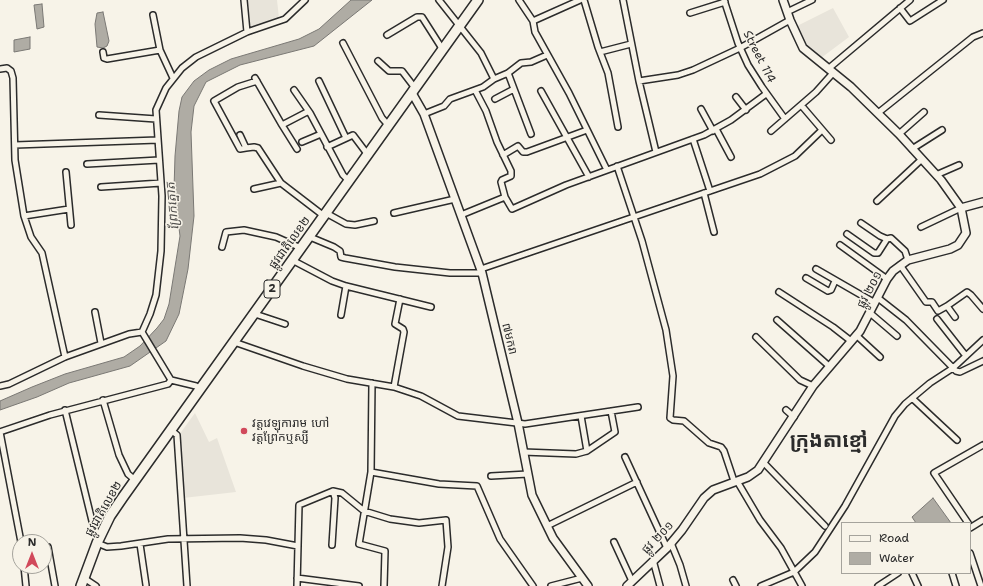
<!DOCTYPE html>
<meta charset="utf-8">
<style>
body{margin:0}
#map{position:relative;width:983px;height:586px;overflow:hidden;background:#f7f3e8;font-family:"Shantell Sans",sans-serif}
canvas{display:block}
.legend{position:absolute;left:841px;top:522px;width:130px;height:52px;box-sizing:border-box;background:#f7f3e8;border:1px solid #a5a39c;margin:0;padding:5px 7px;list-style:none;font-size:12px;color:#2b2b2b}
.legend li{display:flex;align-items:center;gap:8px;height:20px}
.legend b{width:20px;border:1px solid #a5a39c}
.north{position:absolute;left:12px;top:534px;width:40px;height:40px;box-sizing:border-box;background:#f7f3e8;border:1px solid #a5a39c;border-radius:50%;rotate:0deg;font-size:11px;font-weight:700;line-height:16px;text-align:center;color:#2b2b2b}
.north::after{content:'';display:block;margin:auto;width:14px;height:18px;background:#d1495b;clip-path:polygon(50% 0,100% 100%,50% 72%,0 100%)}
</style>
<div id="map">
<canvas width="983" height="586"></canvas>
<ul class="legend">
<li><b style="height:5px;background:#f7f3e8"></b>Road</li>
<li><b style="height:11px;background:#afaca4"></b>Water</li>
</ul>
<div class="north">N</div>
</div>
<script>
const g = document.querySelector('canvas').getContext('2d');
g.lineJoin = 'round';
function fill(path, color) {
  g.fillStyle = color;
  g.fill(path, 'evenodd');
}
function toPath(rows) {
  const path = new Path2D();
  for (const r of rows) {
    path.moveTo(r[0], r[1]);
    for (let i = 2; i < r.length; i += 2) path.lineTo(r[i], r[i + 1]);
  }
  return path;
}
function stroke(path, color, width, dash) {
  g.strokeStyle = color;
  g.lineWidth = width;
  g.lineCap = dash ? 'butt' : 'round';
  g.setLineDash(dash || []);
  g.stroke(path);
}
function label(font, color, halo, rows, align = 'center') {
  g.font = font + ' "Shantell Sans","Noto Sans Khmer",sans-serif';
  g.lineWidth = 3;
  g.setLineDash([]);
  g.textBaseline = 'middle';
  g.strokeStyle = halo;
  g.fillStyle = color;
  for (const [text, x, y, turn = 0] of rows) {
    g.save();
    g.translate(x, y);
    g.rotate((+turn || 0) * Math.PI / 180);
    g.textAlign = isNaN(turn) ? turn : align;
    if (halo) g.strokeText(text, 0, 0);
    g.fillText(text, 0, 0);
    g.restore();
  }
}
const built = toPath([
 [248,0,277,0,279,18,254,28,250,25],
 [833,8,849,37,821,58,806,46,797,26],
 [195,413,209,442,217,438,236,492,183,498,179,435]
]);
const water = toPath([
 [351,0,372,0,314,46,240,65,206,82,194,106,191,132,194,216,188,269,179,314,166,341,130,366,69,383,37,397,0,410,0,401,32,387,65,374,124,357,140,346,157,328,164,319,169,304,180,236,174,189,175,156,179,111,182,97,194,81,209,70,231,59,299,39,319,29,351,0],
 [42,4,44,27,37,29,34,5,42,4],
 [103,12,109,41,107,46,103,48,97,47,95,24,97,13,103,12],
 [30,37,30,49,14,52,14,40,30,37],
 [933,498,951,523,916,523,912,517,933,498]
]);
const street = toPath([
 [439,0,481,53,494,79],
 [519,0,533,21,535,32,569,93,607,170],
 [584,0,598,47,608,73,618,127],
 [623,0,639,81,656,152],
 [724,0,738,43,748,65,762,87,785,119],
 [900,8,910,21,943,0],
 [787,12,812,0],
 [690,13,725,2],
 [153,15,160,50,173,78],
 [533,21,580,0],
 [247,32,285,19,305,0],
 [387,35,417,17,422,17,443,50],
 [343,43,382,118,389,126],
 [103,52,104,58,107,59,160,50],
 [600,52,631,44],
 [378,61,389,71,402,71,415,88],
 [0,69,7,68,11,71,13,78,15,160,24,216,31,237,42,253,65,357],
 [828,69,910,0],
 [508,73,531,134],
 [255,78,282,125,307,112,310,113,343,175,349,181],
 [319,81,346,138],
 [639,81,678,75,693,70,740,48,790,20],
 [294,90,310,113],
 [475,90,486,111,497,142,511,171,511,176,502,180,501,182,505,197,512,209,566,185,704,135,731,120,766,94],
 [541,91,589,177],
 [736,97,746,110],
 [495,99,514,89],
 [801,105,831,140],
 [701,109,713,131],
 [878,113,973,37,983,33],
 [424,114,444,106,450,99,483,87,494,79,508,73,521,63,531,62,547,55],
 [99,115,156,119],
 [282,125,297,149],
 [716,129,731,157],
 [771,131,816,92,833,73],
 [899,134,924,112],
 [240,135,246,148,254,147,258,148,281,183,324,216],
 [693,139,710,191],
 [302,142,321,134],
 [15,145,158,140],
 [327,147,353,135,368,155],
 [246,148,240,149,214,101,238,87,257,81],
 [912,149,942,130],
 [503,155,518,146,523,152,527,152,587,130],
 [87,164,159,160],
 [617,166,642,241,666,330,673,376,670,418,673,420,684,421,709,443,721,447,724,451,734,481],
 [66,172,71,225],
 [936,175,959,165],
 [101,187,161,183],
 [254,189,281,183],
 [704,193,714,232],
 [877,201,922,159],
 [326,213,346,224,355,225,374,221],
 [394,213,455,199],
 [461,215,505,197],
 [24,216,69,209],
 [861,223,880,236,887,239,891,238,905,251,908,260],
 [921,227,961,208],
 [847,234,874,253,878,253,887,239],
 [310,237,334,247,340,251,341,257,345,258,395,267,450,273,482,273],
 [840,245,887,279],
 [222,247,226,232,244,230,276,237,301,248],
 [292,260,332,281,346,286,431,307],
 [900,265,926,302,932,302,938,311,947,306,955,317],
 [481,269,760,174,795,156,822,130],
 [816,269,875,303],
 [806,278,828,291,831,290,835,281],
 [779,292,833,327,851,341],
 [878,298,906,320,956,371,960,372,983,361],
 [947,306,967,292,971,295,983,309],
 [95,312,101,343],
 [870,313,897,336],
 [255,314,285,324],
 [341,315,346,286],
 [937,319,966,356],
 [777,320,829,366],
 [856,335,880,357],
 [756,337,800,380,813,386],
 [234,342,303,366,347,379,394,387,421,396,458,416,525,424,638,407],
 [372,383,371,472,359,544,385,551,384,586],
 [0,386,9,384,65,357,129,334,142,332],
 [394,387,404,332,403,329,395,324,400,299],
 [200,389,196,386,171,380,142,332,150,314,156,295,161,251,162,196,156,110,166,88,182,68,196,57,247,32,244,0],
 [912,398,957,440],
 [103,400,119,455,128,474,135,480],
 [65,410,92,521,94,529,100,536],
 [786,410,794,417],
 [171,430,177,435,187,586],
 [0,432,50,415,168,384,171,380],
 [0,432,21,542],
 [587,451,615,432,611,411],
 [523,452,576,454,587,451,581,416],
 [625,457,667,548],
 [764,463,825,526],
 [371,472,439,484,477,486,500,539,533,586],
 [491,476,528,474],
 [737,481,760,520,781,548,802,586],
 [968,523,934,473,983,445],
 [547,526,637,482],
 [970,528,983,520],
 [614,542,632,581],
 [97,543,107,547,121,546,168,539,240,538,266,540,298,546],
 [671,543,680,565,686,586],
 [140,544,146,585],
 [332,545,335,498,333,491],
 [48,547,55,586],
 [970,553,981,586],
 [653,560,660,586],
 [24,566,26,586],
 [912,573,918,586],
 [952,573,956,586],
 [84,578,96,586],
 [297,578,359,586],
 [733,580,736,586],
 [297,586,299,505,333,491,342,493,364,511,390,519,419,523,446,520,448,547,442,586],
 [551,586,582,578],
 [761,586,794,572,815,552,845,506,895,416,905,404,930,383,953,368,983,340],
 [878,586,898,573]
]);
const secondary = toPath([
 [412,93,424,114,482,273,518,423,532,495,553,538,588,586],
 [961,208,983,202],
 [627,586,667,548,682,530,704,498,713,490,748,477,758,470,813,386,860,331,887,279,893,271,908,260,950,249,958,245,966,233,961,208,941,180,899,134,851,87,803,48,790,20,783,0]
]);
const highway = toPath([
 [81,586,97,543,110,516,123,497,478,0]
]);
const markers = [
 [244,431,4,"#d1495b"]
];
const shields = [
 [272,289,16]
];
const shieldNames = [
 ["2",272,289]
];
const streetNames = [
 ["Street 114",759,57,63],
 ["ផ្លូវជាតិលេខ២",290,243,-54],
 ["ផ្លូវ ២០១",870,290,-62],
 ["៧មករា",509,339,77],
 ["ផ្លូវជាតិលេខ២",104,509,-60],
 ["ផ្លូវ ២០១",658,538,-46]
];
const poiNames = [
 ["វត្តវេឡុការាម ហៅ",252,424],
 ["វត្តព្រែកឬស្សី",252,438]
];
const waterNames = [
 ["ព្រែកត្នោត",173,206,-95]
];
const townNames = [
 ["ក្រុងតាខ្មៅ",829,442]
];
fill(built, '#e8e4da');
fill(water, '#afaca4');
stroke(water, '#7a7874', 1);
stroke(street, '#2b2b2b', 8);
stroke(secondary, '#2b2b2b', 10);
stroke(highway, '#2b2b2b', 12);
stroke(street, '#f7f3e8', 5);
stroke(secondary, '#f7f3e8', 7);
stroke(highway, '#f7f3e8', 9);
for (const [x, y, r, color] of markers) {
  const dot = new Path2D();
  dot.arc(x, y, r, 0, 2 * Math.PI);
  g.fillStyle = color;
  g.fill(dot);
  stroke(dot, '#f7f3e8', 1.5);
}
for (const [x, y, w] of shields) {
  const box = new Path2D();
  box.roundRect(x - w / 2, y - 9, w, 18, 3);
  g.fillStyle = '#f7f3e8';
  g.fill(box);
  stroke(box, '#2b2b2b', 1);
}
label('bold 11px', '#2b2b2b', null, shieldNames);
label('12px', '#2b2b2b', '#f7f3e8', streetNames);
label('12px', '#2b2b2b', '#f7f3e8', poiNames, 'left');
label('italic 13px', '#53524f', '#f7f3e8', waterNames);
label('bold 20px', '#2b2b2b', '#f7f3e8', townNames);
</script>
